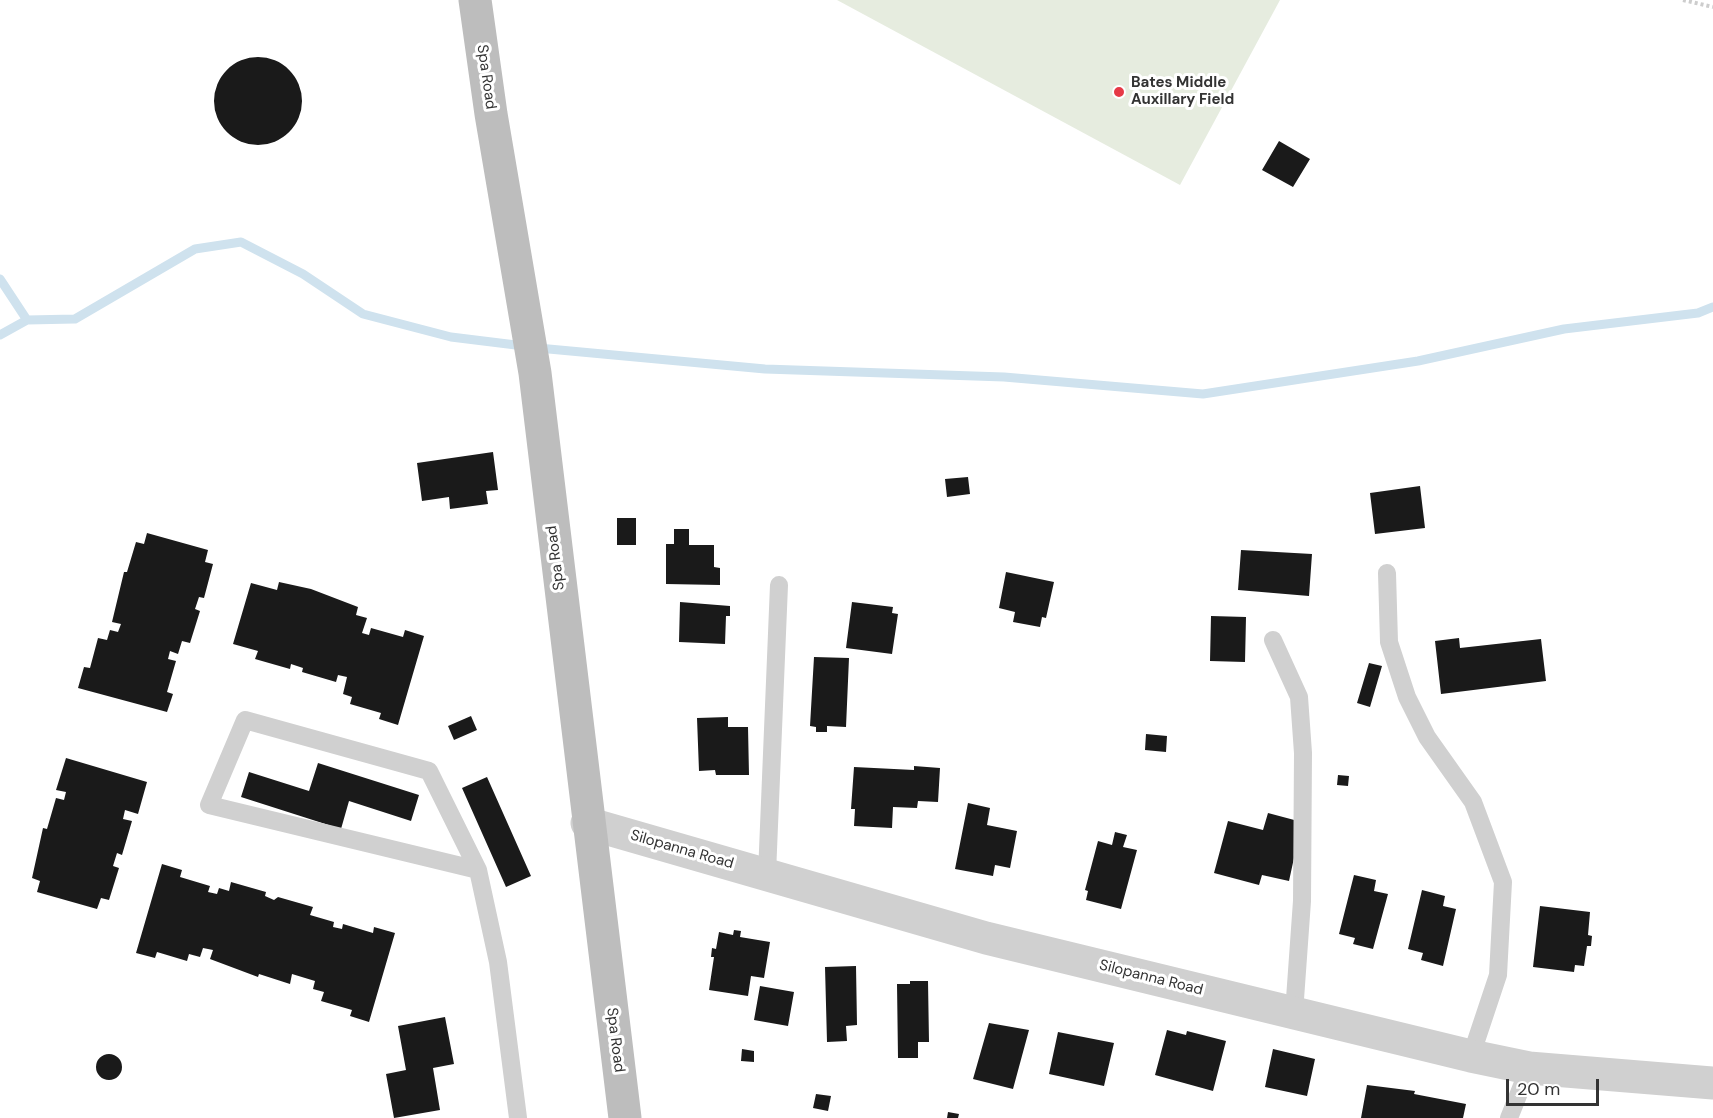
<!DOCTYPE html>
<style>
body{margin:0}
#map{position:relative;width:1713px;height:1118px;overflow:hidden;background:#fff;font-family:"DM Sans",sans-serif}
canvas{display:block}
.scale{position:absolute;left:1506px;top:1079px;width:93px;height:27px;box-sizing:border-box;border:3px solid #333;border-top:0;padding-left:8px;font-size:18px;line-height:21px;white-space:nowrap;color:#333;-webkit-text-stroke:4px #fff;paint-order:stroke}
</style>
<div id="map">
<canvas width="1713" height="1118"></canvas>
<div class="scale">20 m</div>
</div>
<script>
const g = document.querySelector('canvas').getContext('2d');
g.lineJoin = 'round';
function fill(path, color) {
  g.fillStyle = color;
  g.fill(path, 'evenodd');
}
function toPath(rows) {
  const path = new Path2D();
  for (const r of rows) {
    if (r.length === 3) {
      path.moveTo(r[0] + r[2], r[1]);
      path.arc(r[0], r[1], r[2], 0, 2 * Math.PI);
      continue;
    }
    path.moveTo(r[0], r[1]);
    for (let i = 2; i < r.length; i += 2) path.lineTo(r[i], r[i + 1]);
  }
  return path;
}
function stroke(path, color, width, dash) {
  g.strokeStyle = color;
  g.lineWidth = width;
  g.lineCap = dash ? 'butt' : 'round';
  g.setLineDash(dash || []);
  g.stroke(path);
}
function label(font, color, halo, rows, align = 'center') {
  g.font = font + ' "DM Sans",sans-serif';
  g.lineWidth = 6;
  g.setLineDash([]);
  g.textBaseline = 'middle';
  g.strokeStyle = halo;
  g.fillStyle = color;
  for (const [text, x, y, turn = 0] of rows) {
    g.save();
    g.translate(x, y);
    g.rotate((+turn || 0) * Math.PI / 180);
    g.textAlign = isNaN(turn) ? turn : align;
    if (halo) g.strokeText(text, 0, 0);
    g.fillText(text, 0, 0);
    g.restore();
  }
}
const green = toPath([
 [837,0,1280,0,1180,185]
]);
const stream = toPath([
 [0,279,27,320,75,319,195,249,241,242,303,274,363,314,451,337,524,346],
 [0,335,27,320],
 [538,348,765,369,1004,377,1203,394,1418,361,1564,329,1698,313,1713,307]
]);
const building = toPath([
 [258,101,44],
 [1279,141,1310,159,1293,187,1262,170],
 [493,452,498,490,486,491,488,504,450,509,449,497,422,501,417,463],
 [968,477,970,494,947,497,945,479],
 [1420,486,1425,528,1375,534,1370,493],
 [617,518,636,518,636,545,617,545],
 [674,529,689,529,689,545,714,545,714,567,720,568,720,585,666,584,666,544,674,544],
 [147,533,208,550,205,562,213,564,204,598,199,597,195,609,200,611,190,643,182,641,178,654,170,651,168,659,176,661,167,692,173,694,167,712,78,688,84,667,90,668,98,638,107,640,110,630,118,632,121,624,112,622,124,572,127,572,136,542,144,544],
 [1241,550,1312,554,1309,596,1238,590],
 [1006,572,1054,582,1046,618,1042,617,1040,627,1013,622,1015,612,999,608],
 [279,582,311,589,358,607,356,615,367,618,362,633,369,635,371,628,403,637,405,630,424,636,398,725,379,719,381,713,350,704,352,697,343,694,347,677,338,675,336,682,302,672,303,668,291,664,290,669,255,659,258,651,233,644,251,583,277,590],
 [680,602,730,606,730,616,726,616,725,644,679,642],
 [852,602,893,607,892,613,898,614,892,654,846,648],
 [1211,616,1246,617,1245,662,1210,661],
 [1459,638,1460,648,1541,639,1546,681,1441,694,1435,641],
 [814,657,849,658,846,727,827,726,827,732,816,732,816,727,810,726],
 [1369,663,1382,666,1370,707,1357,703],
 [471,716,477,730,454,740,448,726],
 [728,717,728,727,748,727,749,775,716,775,715,770,699,771,697,718],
 [1146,734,1167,736,1166,752,1145,750],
 [66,758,147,782,138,814,125,810,123,819,132,821,122,855,117,853,113,866,119,868,109,900,101,898,97,909,37,892,40,881,32,878,43,828,47,829,56,798,64,800,66,792,56,790],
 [318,763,419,795,411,821,349,801,341,829,241,797,249,772,309,791],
 [914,766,940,768,938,802,918,801,917,808,893,807,892,828,854,826,855,809,851,809,854,767,914,770],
 [1338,775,1349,776,1348,786,1337,785],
 [487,777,531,876,506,887,462,788],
 [968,803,990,808,987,825,1017,831,1010,868,995,865,993,876,955,869],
 [1268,813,1298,821,1294,858,1289,881,1262,875,1259,885,1214,873,1228,821,1263,830],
 [1115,832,1127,835,1123,847,1137,850,1121,909,1086,900,1088,891,1085,890,1098,841,1112,845],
 [162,864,182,870,180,877,210,886,208,892,217,894,219,888,229,891,231,882,266,892,265,896,274,900,278,897,313,907,310,915,334,922,333,927,342,929,343,924,373,933,374,927,395,933,369,1022,350,1016,352,1010,321,1001,324,992,313,989,315,981,292,974,290,984,259,974,258,977,210,959,213,950,203,948,200,957,189,954,187,961,157,952,155,958,136,953],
 [1354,875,1376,880,1374,891,1388,894,1373,949,1353,944,1355,938,1339,934],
 [1422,890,1445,896,1443,906,1456,909,1443,966,1421,960,1423,953,1408,949],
 [1540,906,1590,912,1588,935,1592,936,1591,946,1587,946,1584,966,1575,965,1574,972,1533,967],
 [734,930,741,931,740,937,770,942,764,978,751,976,748,996,709,990,714,957,711,957,712,948,716,949,719,932,733,935],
 [856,966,857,1025,846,1026,847,1041,827,1042,825,967],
 [910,981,928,981,929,1042,918,1042,918,1058,898,1058,897,984,910,984],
 [760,986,794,992,788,1026,754,1020],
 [445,1017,454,1064,433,1068,440,1110,394,1118,386,1074,406,1070,398,1026],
 [989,1023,1029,1030,1013,1089,973,1079],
 [1167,1030,1186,1035,1187,1031,1226,1041,1213,1091,1155,1075],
 [1058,1032,1114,1043,1104,1086,1049,1074],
 [742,1049,754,1051,754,1062,741,1061],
 [1273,1049,1315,1059,1307,1096,1265,1087],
 [109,1067,13],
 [1367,1085,1415,1091,1414,1094,1466,1104,1463,1118,1361,1118],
 [816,1094,831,1096,828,1111,813,1108],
 [948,1112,959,1114,958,1118,947,1118]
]);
const path = toPath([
 [1683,0,1713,7]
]);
const lane = toPath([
 [1387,573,1389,642,1407,697,1427,737,1473,802,1503,882,1498,975,1471,1056],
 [1273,640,1299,697,1303,753,1302,901,1294,1013],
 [478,870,209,805,245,720,429,771,478,870,498,962,518,1118],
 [767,874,779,585],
 [1509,1118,1529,1068]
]);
const street = toPath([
 [587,823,986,938,1471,1056,1529,1068,1713,1083]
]);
const secondary = toPath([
 [475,0,491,114,535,373,625,1118]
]);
const markers = [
 [1119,92,6,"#e63946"]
];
const streetNames = [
 ["Spa Road",486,77,82],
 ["Spa Road",556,558,-97],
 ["Silopanna Road",682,850,16],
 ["Silopanna Road",1151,978,14],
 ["Spa Road",615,1040,83]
];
const poiNames = [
 ["Bates Middle",1131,83],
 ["Auxillary Field",1131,100]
];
fill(green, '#e6ecdf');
stroke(stream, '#cfe2ee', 9);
fill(building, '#1a1a1a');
stroke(path, '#cdcdcd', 4, [3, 3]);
stroke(lane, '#d0d0d0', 18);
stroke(street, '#d0d0d0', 33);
stroke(secondary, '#bdbdbd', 33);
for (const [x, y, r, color] of markers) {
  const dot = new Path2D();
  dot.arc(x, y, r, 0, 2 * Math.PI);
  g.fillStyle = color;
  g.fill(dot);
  stroke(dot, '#fff', 2);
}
label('15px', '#333', '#fff', streetNames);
label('bold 15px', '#333', '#fff', poiNames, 'left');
</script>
